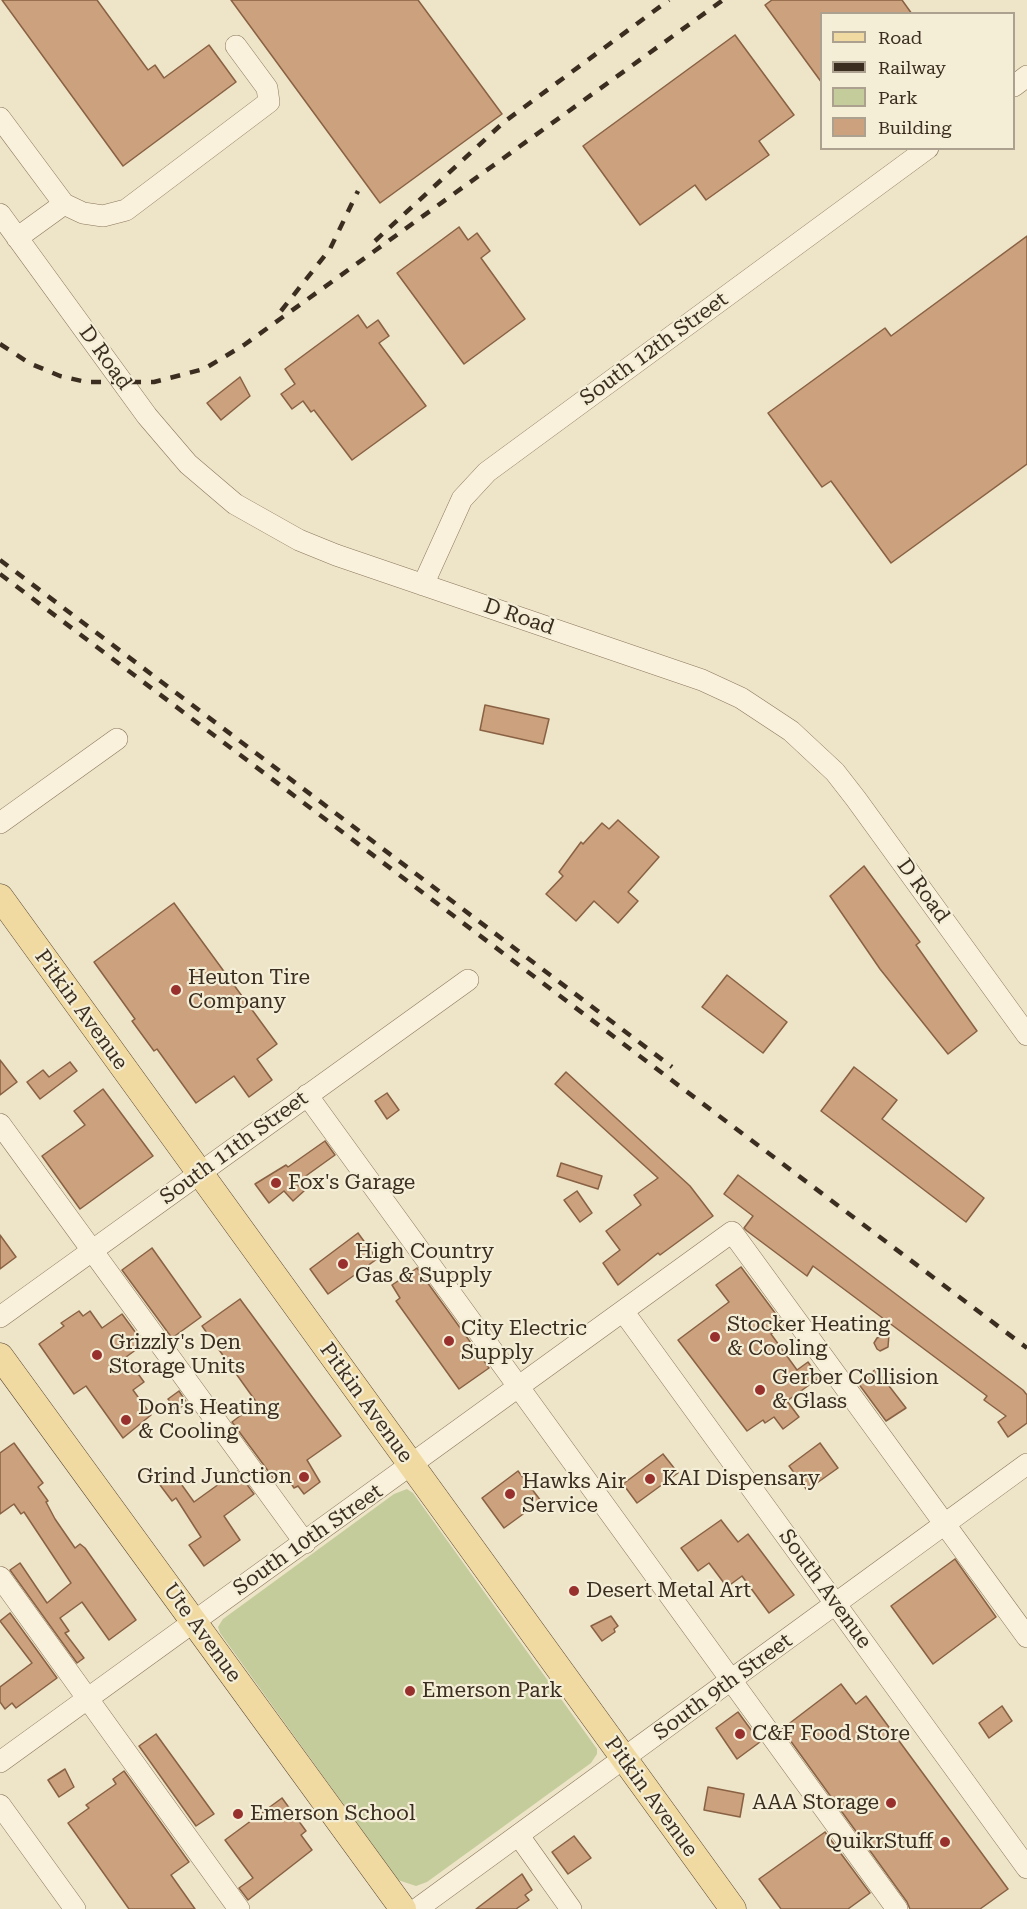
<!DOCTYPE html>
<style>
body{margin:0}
#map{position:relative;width:1027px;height:1909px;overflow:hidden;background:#eee4c8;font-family:"Roboto Serif",serif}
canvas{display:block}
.legend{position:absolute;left:820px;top:12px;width:195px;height:138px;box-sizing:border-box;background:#f5eed7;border:2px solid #aba18e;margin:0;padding:8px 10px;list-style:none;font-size:18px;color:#3b2e20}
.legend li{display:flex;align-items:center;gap:12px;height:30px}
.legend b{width:30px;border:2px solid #aba18e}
</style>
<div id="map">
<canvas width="1027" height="1909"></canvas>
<ul class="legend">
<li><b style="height:8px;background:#f0daa1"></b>Road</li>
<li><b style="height:8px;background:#3b2e20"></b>Railway</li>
<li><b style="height:16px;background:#c5cc9b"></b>Park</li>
<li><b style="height:16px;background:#cba17e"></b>Building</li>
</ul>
</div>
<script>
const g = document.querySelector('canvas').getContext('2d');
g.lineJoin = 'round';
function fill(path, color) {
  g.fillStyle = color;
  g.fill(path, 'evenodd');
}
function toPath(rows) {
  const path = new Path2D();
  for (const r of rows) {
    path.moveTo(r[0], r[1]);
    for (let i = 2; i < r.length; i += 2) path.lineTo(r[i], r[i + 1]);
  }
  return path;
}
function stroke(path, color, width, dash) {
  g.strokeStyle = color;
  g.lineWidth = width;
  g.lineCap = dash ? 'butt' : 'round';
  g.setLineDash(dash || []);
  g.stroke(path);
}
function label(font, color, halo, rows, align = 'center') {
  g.font = font + ' "Roboto Serif",serif';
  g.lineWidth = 4.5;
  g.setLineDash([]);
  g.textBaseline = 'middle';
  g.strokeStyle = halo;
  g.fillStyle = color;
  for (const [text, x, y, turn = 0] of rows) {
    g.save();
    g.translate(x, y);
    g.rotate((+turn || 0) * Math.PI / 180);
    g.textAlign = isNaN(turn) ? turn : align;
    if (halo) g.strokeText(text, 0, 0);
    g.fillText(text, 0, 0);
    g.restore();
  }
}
const green = toPath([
 [407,1489,413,1493,597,1749,597,1754,591,1763,427,1882,416,1886,398,1880,220,1633,218,1627,223,1619,394,1494]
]);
const building = toPath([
 [2,0,97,0,148,70,155,65,164,78,209,45,236,82,123,166,2,0],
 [231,0,418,0,502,114,380,203,231,0],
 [772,0,902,0,912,14,822,14,822,83,765,5,772,0],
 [735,35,794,115,759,141,769,155,706,200,695,185,640,225,583,146,735,35],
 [459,227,468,240,477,233,490,251,481,258,525,319,464,364,397,273,459,227],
 [1027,236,1027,464,891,563,831,481,822,487,768,413,885,328,891,336,1027,236],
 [358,315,367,328,378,320,389,336,379,343,426,406,352,460,314,410,311,412,303,401,292,409,281,394,295,384,285,369,358,315],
 [240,377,250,396,221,420,207,403,240,377],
 [485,705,549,719,543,744,480,730,485,705],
 [618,820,659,857,628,892,638,901,618,923,594,901,576,921,546,894,563,876,559,872,581,842,583,844,602,823,609,829,618,820],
 [864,866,920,942,916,945,977,1031,948,1054,880,969,830,896,864,866],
 [174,903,277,1044,257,1059,272,1080,249,1097,234,1076,196,1103,157,1049,154,1051,132,1021,135,1019,94,962,174,903],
 [727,975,787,1022,763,1053,702,1007,727,975],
 [0,1060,17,1082,0,1095,0,1060],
 [70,1062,77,1071,40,1099,27,1082,43,1070,49,1077,70,1062],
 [854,1067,897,1100,882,1119,984,1198,966,1222,821,1111,854,1067],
 [566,1072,690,1186,713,1216,660,1255,658,1253,618,1285,603,1263,620,1250,606,1231,641,1205,634,1195,658,1178,555,1084,566,1072],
 [103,1089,153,1156,80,1209,42,1156,85,1125,74,1111,103,1089],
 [387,1093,399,1110,387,1119,375,1101,387,1093],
 [325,1141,335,1155,296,1183,304,1191,293,1201,284,1191,269,1203,255,1184,286,1165,288,1167,325,1141],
 [561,1163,602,1176,598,1189,557,1176,561,1163],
 [738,1175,1023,1390,1027,1395,1027,1423,1008,1437,998,1422,1006,1416,984,1400,987,1396,813,1266,807,1276,747,1231,744,1228,753,1216,724,1194,738,1175],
 [577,1191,592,1213,580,1222,564,1200,577,1191],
 [358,1233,377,1259,328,1294,310,1269,358,1233],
 [0,1235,16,1257,0,1269,0,1235],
 [152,1248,201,1317,172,1338,122,1270,152,1248],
 [741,1267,784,1325,771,1334,797,1370,808,1362,819,1378,787,1401,799,1417,783,1429,774,1417,765,1423,763,1420,747,1431,678,1340,729,1302,716,1285,741,1267],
 [417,1268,489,1368,459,1389,396,1301,400,1298,392,1285,417,1268],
 [240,1299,341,1436,307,1460,320,1482,304,1494,298,1486,294,1488,286,1476,277,1483,232,1422,257,1403,202,1326,240,1299],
 [79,1311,83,1316,90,1311,102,1328,122,1314,144,1344,126,1357,144,1382,133,1390,151,1415,123,1438,86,1386,74,1394,39,1344,64,1326,61,1323,79,1311],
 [889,1334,888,1347,880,1351,877,1349,874,1343,877,1338,889,1334],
 [876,1369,906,1408,886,1421,858,1383,876,1369],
 [179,1391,187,1403,176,1410,168,1399,179,1391],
 [14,1443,43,1483,38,1487,48,1501,46,1502,55,1519,75,1548,80,1544,85,1548,136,1620,109,1640,82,1602,60,1618,69,1631,65,1633,84,1658,77,1663,10,1570,20,1563,47,1603,71,1583,24,1512,21,1514,14,1504,0,1514,0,1453,14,1443],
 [820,1443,838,1468,807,1490,789,1466,820,1443],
 [663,1454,678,1473,637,1503,623,1484,663,1454],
 [237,1471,254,1494,224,1516,240,1540,204,1566,189,1545,201,1537,176,1498,172,1501,160,1485,174,1474,194,1502,237,1471],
 [518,1471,541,1501,504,1528,482,1498,518,1471],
 [721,1520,738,1542,748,1534,794,1595,769,1613,742,1576,727,1587,709,1563,698,1571,681,1548,721,1520],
 [955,1559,996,1617,933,1664,891,1606,955,1559],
 [10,1613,57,1678,16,1708,12,1703,5,1709,0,1702,0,1687,32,1663,0,1621,10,1613],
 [611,1616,618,1626,614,1629,615,1632,602,1641,591,1626,611,1616],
 [841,1684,856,1704,866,1696,1008,1889,980,1909,910,1909,907,1902,782,1729,841,1684],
 [1002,1706,1012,1721,989,1738,979,1723,1002,1706],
 [738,1712,760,1742,737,1759,716,1728,738,1712],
 [156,1734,214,1814,196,1826,139,1746,156,1734],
 [65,1769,74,1787,59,1797,48,1780,65,1769],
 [124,1771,189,1862,171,1875,195,1909,129,1909,68,1823,89,1808,86,1805,116,1784,113,1779,124,1771],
 [708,1787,744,1794,740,1817,704,1810,708,1787],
 [282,1798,306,1831,301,1835,312,1850,248,1900,239,1888,253,1878,225,1840,282,1798],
 [825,1832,870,1893,848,1909,781,1909,759,1879,825,1832],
 [574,1836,591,1858,568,1874,552,1852,574,1836],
 [522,1874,532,1890,525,1895,529,1900,516,1909,476,1909,522,1874]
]);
const minor = toPath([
 [1014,86,1027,76],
 [0,118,64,204,83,213,103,216,126,210,269,102,267,88,236,46],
 [0,214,147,416,188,464,235,504,299,540,336,555,702,680,741,698,791,731,835,772,856,799,1027,1035],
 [17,238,64,204],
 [423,585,462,499,487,472,928,148],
 [0,823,117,739],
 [307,1095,897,1909],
 [0,1124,305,1543],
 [623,1311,1027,1868],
 [0,1317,468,980],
 [0,1577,239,1909],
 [0,1762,732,1232,1027,1637],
 [0,1805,75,1909],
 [519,1836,571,1909],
 [417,1909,1027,1464]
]);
const major = toPath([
 [0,897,733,1909],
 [0,1356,403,1909]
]);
const rail = toPath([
 [375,241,504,122,669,0],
 [281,311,330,249,358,191],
 [0,344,29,363,60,376,86,382,154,382,204,369,244,345,723,0],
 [0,560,672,1067],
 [0,574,1027,1348]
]);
const markers = [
 [176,990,6,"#98312e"],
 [276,1183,6,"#98312e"],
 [343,1264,6,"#98312e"],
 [715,1337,6,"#98312e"],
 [449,1341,6,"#98312e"],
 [97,1355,6,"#98312e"],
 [760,1390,6,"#98312e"],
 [126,1420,6,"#98312e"],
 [304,1477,6,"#98312e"],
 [650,1479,6,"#98312e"],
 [510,1494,6,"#98312e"],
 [574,1591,6,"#98312e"],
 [410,1691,6,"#98312e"],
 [740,1734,6,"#98312e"],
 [891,1803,6,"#98312e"],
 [238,1814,6,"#98312e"],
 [945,1842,6,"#98312e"]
];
const streetNames = [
 ["South 12th Street",654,349,-36],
 ["D Road",105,358,54],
 ["D Road",519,617,19],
 ["D Road",923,891,54],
 ["Pitkin Avenue",81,1010,54],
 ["South 11th Street",234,1148,-36],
 ["Pitkin Avenue",366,1403,54],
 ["South 10th Street",308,1540,-35],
 ["South Avenue",825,1589,54],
 ["Ute Avenue",202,1633,54],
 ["South 9th Street",723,1687,-36],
 ["Pitkin Avenue",651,1797,54]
];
const poiNames = [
 ["Heuton Tire",188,978],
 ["Company",188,1002],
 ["Fox's Garage",288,1183],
 ["High Country",355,1252],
 ["Gas & Supply",355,1276],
 ["Stocker Heating",727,1325],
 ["& Cooling",727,1349],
 ["City Electric",461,1329],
 ["Supply",461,1353],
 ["Grizzly's Den",109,1343],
 ["Storage Units",109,1367],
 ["Gerber Collision",772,1378],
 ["& Glass",772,1402],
 ["Don's Heating",138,1408],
 ["& Cooling",138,1432],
 ["Grind Junction",292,1477,"right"],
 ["KAI Dispensary",662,1479],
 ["Hawks Air",522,1482],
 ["Service",522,1506],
 ["Desert Metal Art",586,1591],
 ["Emerson Park",422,1691],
 ["C&F Food Store",752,1734],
 ["AAA Storage",879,1803,"right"],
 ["Emerson School",250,1814],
 ["QuikrStuff",933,1842,"right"]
];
fill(green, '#c5cc9b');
fill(building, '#cba17e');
stroke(building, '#896143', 1.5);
stroke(minor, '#8a775d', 22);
stroke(major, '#584531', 27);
stroke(minor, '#f9f1db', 21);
stroke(major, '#f0daa1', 26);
stroke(rail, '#3b2e20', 4.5, [10, 10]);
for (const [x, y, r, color] of markers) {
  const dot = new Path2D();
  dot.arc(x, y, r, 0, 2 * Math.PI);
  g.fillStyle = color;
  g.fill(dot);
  stroke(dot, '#f5eed7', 2);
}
label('21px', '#3b2e20', '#f5eed7', streetNames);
label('21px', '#3b2e20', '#f5eed7', poiNames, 'left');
</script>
